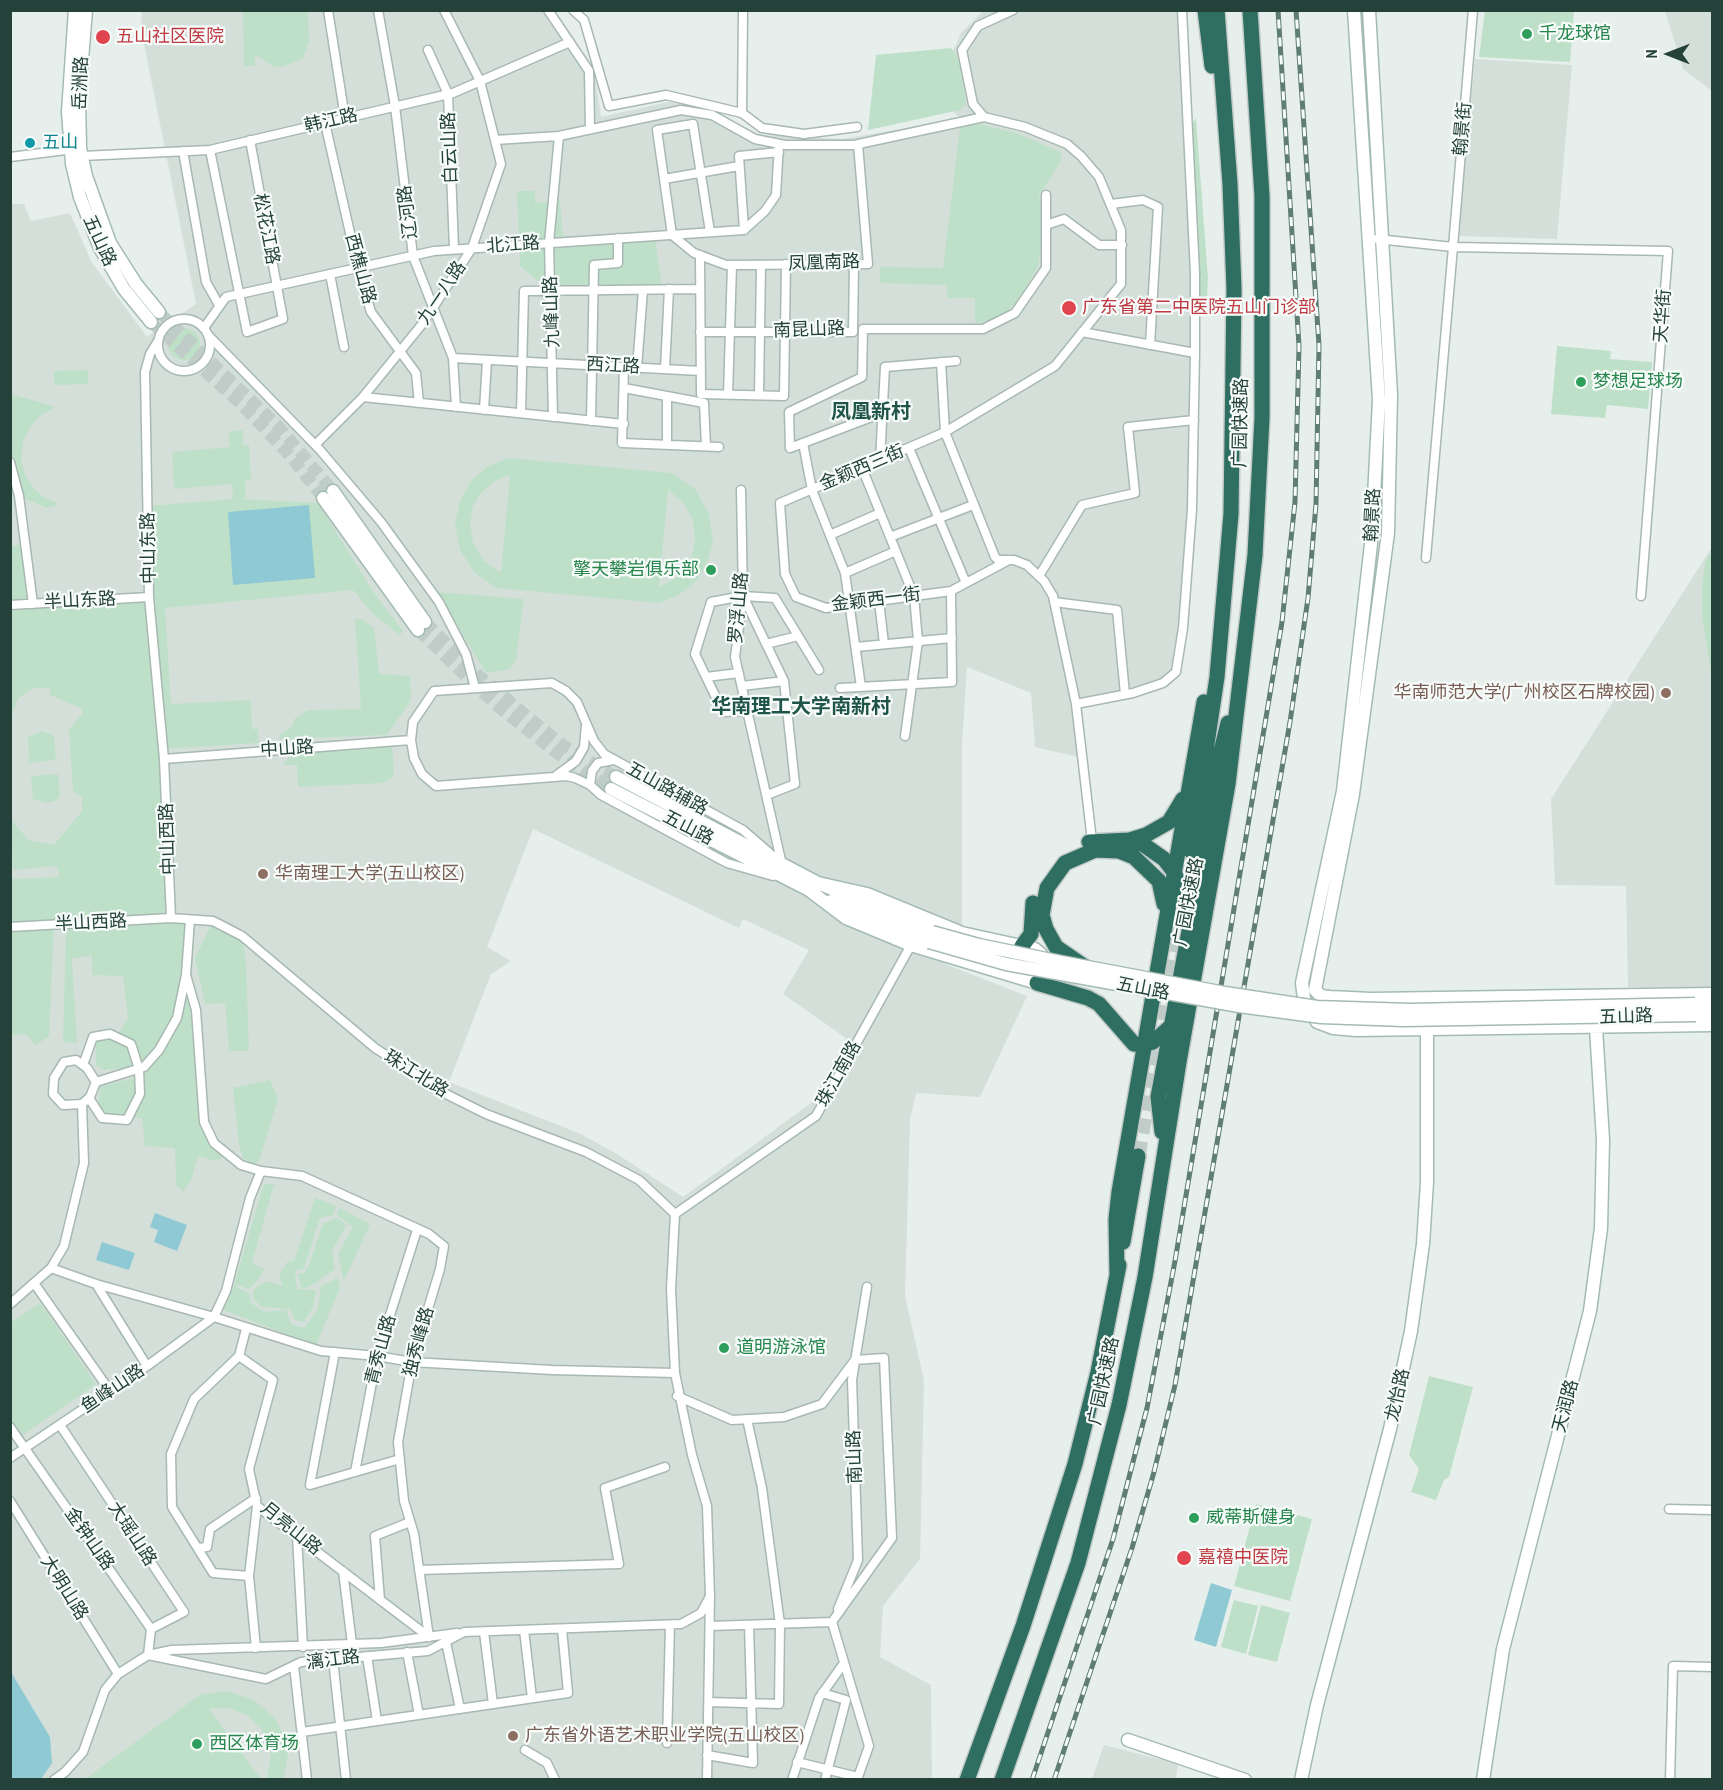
<!DOCTYPE html>
<meta charset="utf-8">
<style>
body{margin:0}
#map{position:relative;width:1723px;height:1790px;overflow:hidden;background:#e6efeb;font-family:"PT Sans Narrow",sans-serif}
canvas{display:block}
.frame{position:absolute;inset:0;border:12px solid #24423a;pointer-events:none}
.north{position:absolute;left:1639px;top:24px;width:60px;height:60px;-webkit-text-stroke:4px #f7fbf9;paint-order:stroke;rotate:270deg;font-size:16px;font-weight:700;line-height:24px;text-align:center;color:#24423a}
.north::after{content:'';display:block;margin:auto;width:21px;height:27px;background:#24423a;clip-path:polygon(50% 0,100% 100%,50% 72%,0 100%)}
</style>
<div id="map">
<canvas width="1723" height="1790"></canvas>
<div class="frame"></div>
<div class="north">N</div>
</div>
<script>
const g = document.querySelector('canvas').getContext('2d');
g.lineJoin = 'round';
function fill(path, color) {
  g.fillStyle = color;
  g.fill(path, 'evenodd');
}
function toPath(rows) {
  const path = new Path2D();
  for (const r of rows) {
    if (r.length === 3) {
      path.moveTo(r[0] + r[2], r[1]);
      path.arc(r[0], r[1], r[2], 0, 2 * Math.PI);
      continue;
    }
    path.moveTo(r[0], r[1]);
    for (let i = 2; i < r.length; i += 2) path.lineTo(r[i], r[i + 1]);
  }
  return path;
}
function stroke(path, color, width, dash) {
  g.strokeStyle = color;
  g.lineWidth = width;
  g.lineCap = dash ? 'butt' : 'round';
  g.setLineDash(dash || []);
  g.stroke(path);
}
function label(font, color, halo, rows, align = 'center') {
  g.font = font + ' "PT Sans Narrow","Noto Sans SC",sans-serif';
  g.lineWidth = 4.5;
  g.setLineDash([]);
  g.textBaseline = 'middle';
  g.strokeStyle = halo;
  g.fillStyle = color;
  for (const [text, x, y, turn = 0] of rows) {
    g.save();
    g.translate(x, y);
    g.rotate((+turn || 0) * Math.PI / 180);
    g.textAlign = isNaN(turn) ? turn : align;
    if (halo) g.strokeText(text, 0, 0);
    g.fillText(text, 0, 0);
    g.restore();
  }
}
const built = toPath([
 [142,11,556,11,594,68,601,117,668,102,701,106,761,135,842,139,960,119,953,111,959,84,953,51,961,33,983,11,1182,11,1195,273,1192,509,1176,672,1133,693,1076,704,1083,758,1035,747,1031,693,967,667,962,745,962,925,945,964,1027,996,980,1097,916,1093,910,1119,905,1296,924,1380,920,1559,883,1606,880,1657,931,1685,932,1779,11,1780,11,204,24,204,31,221,70,213,91,261,147,337,196,304,141,29],
 [533,829,739,928,743,919,809,950,783,994,846,1038,811,1103,683,1197,617,1154,581,1134,449,1082,491,974,511,961,487,947],
 [1665,11,1712,11,1712,91,1683,69],
 [1475,59,1572,65,1557,239,1458,236],
 [1712,547,1712,988,1628,987,1626,886,1555,885,1551,799],
 [1104,1745,1178,1764,1176,1779,1092,1779]
]);
const green = toPath([
 [243,11,308,11,309,41,303,58,283,67,275,67,255,55,255,66,244,66],
 [1485,11,1574,11,1570,62,1479,57],
 [951,48,959,60,966,104,960,110,868,130,876,55],
 [1196,118,1208,279,1206,316,1195,310,1187,131],
 [961,119,1018,134,1060,152,1062,159,1039,196,1044,225,1038,267,1017,302,997,319,975,323,975,298,947,298,947,285,880,283,880,267,943,268],
 [517,191,535,191,535,203,560,201,563,239,654,232,662,287,553,293,520,266],
 [184,344,16],
 [1557,346,1611,351,1610,359,1652,362,1648,409,1607,405,1605,418,1551,414],
 [88,370,88,384,54,385,54,371],
 [10,390,11,394,55,407,41,415,30,427,23,442,21,458,25,474,33,488,45,498,60,504,47,508,19,496,11,486],
 [243,430,243,445,249,445,251,480,245,481,246,498,241,499,318,503,372,590,403,631,400,635,372,613,353,590,165,608,171,704,251,700,252,729,258,729,259,743,164,749,148,506,233,499,232,484,174,489,172,452,230,447,229,432],
 [509,458,672,473,695,489,709,514,713,542,707,563,696,581,679,595,659,603,497,588,475,573,460,550,455,523,460,501,471,481,488,466],
 [510,475,501,572,500,572,484,561,473,543,470,523,473,506,482,492,495,481],
 [668,490,683,502,693,520,695,541,692,556,684,570,673,580,659,587],
 [26,543,33,604,149,597,171,918,185,919,184,937,178,1003,165,1034,152,1053,136,1067,104,1070,96,1065,96,1045,98,1038,118,1035,128,1018,123,976,92,975,92,955,72,959,77,1043,63,1042,66,925,54,924,49,1037,35,1045,26,1034,11,1035,11,879,59,877,57,866,13,870,11,819,28,840,54,845,82,811,82,797,73,791,69,729,82,714,81,708,50,695,50,688,33,688,18,699,11,717,12,546],
 [1712,551,1712,678,1702,616,1702,589,1705,563],
 [437,592,524,599,516,660,510,669,486,673],
 [355,619,361,619,374,628,379,674,410,676,411,700,387,735,279,739,281,734,292,727,295,718,308,710,361,709],
 [42,731,54,736,56,760,29,763,28,737],
 [392,741,394,776,383,783,298,787,297,765,283,765,294,749],
 [58,774,60,796,55,801,47,803,33,799,31,776],
 [213,921,242,936,246,964,249,1051,229,1051,225,1003,205,1004,195,958],
 [188,990,196,1034,203,1128,224,1156,217,1161,198,1156,191,1180,183,1192,176,1185,175,1148,145,1146,142,1118,113,1117,100,1111,98,1102,100,1087,140,1076,155,1063,173,1036,184,1012],
 [270,1080,278,1099,259,1161,252,1166,243,1158,239,1145,233,1088],
 [264,1184,274,1184,252,1263,264,1269,261,1276,249,1289,238,1285,236,1287,249,1293,251,1303,264,1312,286,1310,291,1324,304,1328,318,1309,321,1286,338,1278,340,1288,316,1345,223,1310,232,1291],
 [315,1198,336,1206,333,1215,320,1218,304,1268,295,1271,297,1289,316,1290,313,1307,304,1322,295,1320,290,1309,262,1307,253,1298,253,1290,267,1281,283,1286,279,1274,288,1261,294,1261],
 [339,1208,370,1224,344,1281,338,1254,353,1227,337,1215],
 [337,1218,346,1225,332,1251,335,1269,317,1282,306,1288,301,1287,298,1274,304,1273,309,1265,323,1223],
 [40,1303,96,1384,19,1438,11,1426,10,1323],
 [1429,1376,1473,1387,1449,1477,1444,1480,1436,1500,1411,1492,1419,1469,1409,1455],
 [1256,1504,1312,1519,1290,1601,1234,1586],
 [1234,1600,1258,1606,1246,1654,1221,1647],
 [1261,1605,1290,1613,1277,1662,1248,1655],
 [228,1691,254,1700,275,1718,284,1736,288,1757,283,1779,267,1779,271,1756,268,1741,261,1728,247,1715,228,1708,209,1709,261,1779,85,1779,201,1694]
]);
const water = toPath([
 [309,505,315,578,233,585,228,512],
 [155,1213,187,1225,177,1251,154,1242,158,1230,150,1227],
 [102,1242,135,1253,129,1270,96,1260],
 [1211,1583,1232,1590,1216,1647,1194,1640],
 [11,1672,50,1737,52,1763,41,1779,11,1779]
]);
const secondaryTunnel = toPath([
 [159,312,279,427,333,491],
 [151,322,241,404,291,457,323,498],
 [425,622,477,674,534,722,564,746,616,777],
 [418,630,495,704,554,751,611,789]
]);
const highwayTunnel = toPath([
 [1138,1156,1191,851]
]);
const street = toPath([
 [328,10,345,118],
 [378,10,395,106,413,256,453,358,456,407],
 [548,10,589,71,590,128],
 [573,10,584,20,609,106,666,95,742,113,762,128,804,134,857,127],
 [1473,10,1453,247,1668,251,1641,596],
 [428,50,448,94,454,249],
 [742,113,743,10],
 [984,117,973,104,962,50,978,26,1013,10],
 [325,123,358,268,371,312,416,373,419,403],
 [495,140,559,136,681,110,712,115,755,139,785,145,854,145,984,117,1025,127,1067,144,1081,156,1099,177,1121,230,1121,284,1055,366,945,432,780,503,785,574,796,597,826,608,951,591,1009,560],
 [210,150,247,332,283,319,250,140],
 [183,151,206,282,219,305],
 [82,156,210,150,453,93,570,42],
 [10,157,74,149],
 [664,179,739,166],
 [1111,204,1143,200,1158,207,1150,345],
 [1046,225,1064,219,1099,245,1122,245],
 [744,230,739,156,779,152],
 [710,232,693,124,657,130,672,235,694,253,726,265,868,264,858,144],
 [1377,239,1453,247,1426,558],
 [700,255,701,394,784,396,786,264],
 [330,274,344,347],
 [184,345,26],
 [204,328,226,297,434,251,744,230,765,211,776,195,779,144],
 [700,332,853,332,854,264],
 [1082,332,1195,353],
 [208,335,320,450,381,522,439,602,466,654,475,688],
 [158,341,150,354,145,372,149,597,164,759,171,918],
 [453,358,701,371],
 [941,362,945,432,995,557,998,560,1014,560,1027,565,1044,581,1053,596,1076,704,1092,841],
 [624,367,622,443,719,447],
 [637,368,643,290],
 [665,369,669,289],
 [624,388,704,403,706,446],
 [728,395,732,265],
 [759,395,761,265],
 [363,397,624,424],
 [484,410,487,360],
 [521,413,524,291,700,289],
 [553,417,549,243,559,136],
 [883,417,874,416,790,448,789,412,862,377,863,329,983,329,1015,313,1046,268,1046,195],
 [591,421,594,265,618,263,618,238],
 [803,443,812,490,845,573,861,687],
 [315,445,363,397,423,323,472,248,501,164,480,81,444,10],
 [667,445,667,396],
 [909,448,966,583],
 [880,460,885,367,956,361],
 [10,462,19,496,33,604],
 [862,468,914,596,918,641,905,736],
 [741,490,743,596,735,657,782,865],
 [830,535,880,513],
 [890,537,973,505],
 [845,573,896,551],
 [1039,576,1082,505,1135,493,1128,427,1194,420],
 [743,596,784,681,795,784,767,795],
 [879,601,884,644],
 [1054,602,1117,610,1125,694],
 [10,605,149,597],
 [766,644,798,636],
 [856,647,952,638],
 [706,677,739,673],
 [742,686,784,681],
 [840,688,952,682,951,591],
 [1076,704,1133,693,1163,683,1176,672,1183,628,1192,509,1195,353,1195,273,1182,10],
 [749,711,723,712,695,654,711,602,743,596,775,598,819,670],
 [164,759,411,740],
 [557,775,576,761,584,747,586,725],
 [590,785,592,771,598,763,614,760],
 [773,876,727,863,601,795,590,785,575,778,567,776,436,786,422,774,414,758,411,740,413,722,434,691,552,683,566,691,577,702,594,741,604,754,743,830,773,856],
 [10,927,171,918,213,921,242,936,375,1048,448,1095,486,1114,586,1152,639,1180,675,1214],
 [83,1065,93,1037,110,1034,131,1044,139,1069,140,1094,127,1120,102,1118,89,1098],
 [96,1082,87,1068,76,1060,64,1062,54,1078,53,1094,63,1105,82,1104,90,1097,96,1082,144,1067,159,1050,177,1018,186,975,190,920],
 [261,1171,302,1176,429,1234,444,1246,440,1269,412,1362,398,1442,404,1501,414,1534,429,1637],
 [675,1214,671,1289,675,1373,692,1455,707,1506,710,1596,707,1780],
 [675,1214,816,1116,911,945],
 [51,1268,96,1284,214,1317,321,1351,377,1356,412,1362,552,1370,675,1373],
 [34,1283,110,1391],
 [96,1284,147,1366],
 [10,1304,51,1268,64,1246,84,1163,82,1104],
 [246,1329,239,1356,194,1399,171,1454,172,1507,213,1573,249,1576],
 [335,1352,310,1485,400,1459],
 [239,1356,273,1380,249,1469,257,1506,429,1637],
 [677,1396,732,1420,784,1417,822,1404,855,1360,884,1358,892,1538,832,1622],
 [60,1425,184,1612,151,1629],
 [10,1427,151,1629,148,1655,172,1650,381,1643,457,1633],
 [10,1458,147,1366,214,1317,226,1291,250,1198,261,1171,241,1165,214,1143,204,1122,196,1010,186,975],
 [355,1472,377,1356,417,1230],
 [10,1501,118,1674],
 [1669,1509,1712,1510],
 [297,1536,303,1647],
 [198,1548,207,1547,210,1529,256,1498],
 [419,1570,619,1564,605,1488,665,1467],
 [343,1571,352,1644],
 [380,1600,375,1536,410,1522],
 [838,1609,858,1560,852,1380,867,1287],
 [710,1626,832,1622],
 [524,1630,532,1698],
 [484,1632,493,1704],
 [446,1642,460,1709],
 [256,1648,249,1576,257,1506],
 [407,1652,419,1715],
 [367,1656,377,1721],
 [333,1659,346,1780],
 [294,1666,307,1780],
 [822,1693,846,1700,825,1780],
 [709,1702,779,1704,780,1624,762,1488,747,1419],
 [302,1732,568,1693,562,1629],
 [667,1743,670,1625],
 [525,1750,547,1763,555,1780],
 [707,1755,753,1763,749,1625],
 [797,1762,858,1777,869,1746,832,1622],
 [54,1780,65,1772,83,1752,105,1690,118,1674,148,1655,266,1679,301,1662,428,1651,464,1632,681,1624,701,1613,710,1596],
 [792,1780,819,1698,844,1663],
 [1670,1780,1673,1666,1712,1667]
]);
const secondary = toPath([
 [75,10,68,112,72,164,80,197,100,248,124,289,151,322],
 [86,10,79,97,80,148,86,176,110,243,136,284,159,312],
 [1354,10,1379,400,1372,535,1343,791,1302,983,1304,999,1317,1022,1333,1028,1356,1030,1712,1025],
 [1369,10,1391,395,1388,533,1353,794,1315,990,1321,996,1330,997,1371,999,1712,994],
 [333,491,425,622],
 [323,498,418,630],
 [616,777,818,883,932,932],
 [611,789,815,893],
 [809,890,846,918,911,945,1037,983,1042,971,1041,954,1035,949,962,933,867,894,818,883],
 [831,901,929,942],
 [1695,1004,1712,1004],
 [1696,1015,1712,1015],
 [1128,1740,1245,1780],
 [1301,1780,1317,1705,1390,1429,1411,1331,1423,1244,1427,1182,1427,1025],
 [1483,1780,1503,1649,1590,1311,1601,1228,1603,1140,1596,1028]
]);
const highway = toPath([
 [1205,10,1212,66],
 [1130,840,1144,845,1164,859,1174,872,1187,902,1190,926,1158,1097,1162,1132],
 [1089,842,1130,840,1146,835,1169,822,1183,799],
 [1191,851,1217,677,1231,514,1234,289,1230,184,1217,10],
 [1192,914,1217,767,1228,723],
 [1022,946,1031,934,1033,903],
 [1085,967,1056,947,1046,929,1042,915,1047,888,1065,863,1095,850,1119,851,1134,857,1159,881,1164,904],
 [1037,983,1088,998,1099,1004,1134,1044,1143,1045,1153,1042,1171,1026],
 [1123,1242,1138,1156],
 [1117,1274,1116,1219,1119,1192,1204,702],
 [967,1780,1023,1626,1075,1464,1098,1372,1119,1265],
 [1002,1780,1078,1563,1119,1405,1145,1277,1179,1062,1228,784,1255,555,1262,418,1262,196,1250,10]
]);
const rail = toPath([
 [1032,1780,1113,1539,1147,1408,1175,1261,1282,622,1295,502,1299,346,1278,10],
 [1054,1780,1132,1548,1154,1472,1175,1385,1290,722,1308,598,1316,504,1319,345,1296,10]
]);
const secondaryBridge = toPath([
 [932,932,979,945,1061,962,1225,993,1317,1007,1410,1010,1695,1004],
 [929,942,1006,964,1239,1006,1321,1017,1404,1020,1696,1015]
]);
const markers = [
 [1527,34,6,"#2e9e5b"],
 [103,37,8,"#e0444e"],
 [30,143,6,"#0f9aa8"],
 [1069,308,8,"#e0444e"],
 [1581,382,6,"#2e9e5b"],
 [711,570,6,"#2e9e5b"],
 [1666,693,6,"#8d6e63"],
 [263,874,6,"#8d6e63"],
 [724,1348,6,"#2e9e5b"],
 [1194,1518,6,"#2e9e5b"],
 [1184,1558,8,"#e0444e"],
 [513,1736,6,"#8d6e63"],
 [197,1744,6,"#2e9e5b"]
];
const leisureNames = [
 ["千龙球馆",1539,34],
 ["梦想足球场",1593,382],
 ["擎天攀岩俱乐部",699,570,"right"],
 ["道明游泳馆",736,1348],
 ["威蒂斯健身",1206,1518],
 ["西区体育场",209,1744]
];
const healthNames = [
 ["五山社区医院",116,37],
 ["广东省第二中医院五山门诊部",1082,308],
 ["嘉禧中医院",1198,1558]
];
const streetNames = [
 ["岳洲路",81,83,-88],
 ["韩江路",331,121,-13],
 ["翰景街",1463,129,-85],
 ["白云山路",450,148,-92],
 ["辽河路",408,212,-97],
 ["松花江路",266,229,79],
 ["五山路",99,241,65],
 ["北江路",513,245,-4],
 ["凤凰南路",824,263,-2],
 ["西樵山路",360,269,75],
 ["九一八路",442,293,-56],
 ["九峰山路",552,312,-92],
 ["天华街",1663,316,-86],
 ["南昆山路",809,330,-2],
 ["西江路",613,366,3],
 ["广园快速路",1241,423,-89],
 ["金颖西三街",862,468,-23],
 ["翰景路",1373,515,-87],
 ["中山东路",149,548,-91],
 ["金颖西一街",876,600,-7],
 ["半山东路",80,601,-3],
 ["罗浮山路",739,608,-85],
 ["中山路",287,749,-4],
 ["五山路辅路",667,789,29],
 ["五山路",688,828,27],
 ["中山西路",168,839,-92],
 ["广园快速路",1189,902,-79],
 ["半山西路",91,923,-3],
 ["五山路",1143,989,11],
 ["五山路",1626,1017,-2],
 ["珠江北路",416,1074,32],
 ["珠江南路",839,1074,-61],
 ["独秀峰路",419,1342,-75],
 ["青秀山路",381,1350,-75],
 ["广园快速路",1104,1381,-78],
 ["鱼峰山路",113,1389,-34],
 ["龙怡路",1398,1395,-77],
 ["天润路",1566,1406,-75],
 ["南山路",855,1457,-92],
 ["月亮山路",291,1529,39],
 ["大瑶山路",132,1534,57],
 ["金钟山路",89,1539,55],
 ["大明山路",64,1588,58],
 ["漓江路",333,1660,-7]
];
const cultureNames = [
 ["五山",42,143]
];
const educationNames = [
 ["华南师范大学(广州校区石牌校园)",1654,693,"right"],
 ["华南理工大学(五山校区)",275,874],
 ["广东省外语艺术职业学院(五山校区)",525,1736]
];
const neighbourhoodNames = [
 ["凤凰新村",871,412],
 ["华南理工大学南新村",801,707]
];
fill(built, '#d4dfda');
fill(green, '#bfe0c8');
fill(water, '#8ec9d4');
stroke(secondaryTunnel, '#bfccc8', 12, [12, 6]);
stroke(highwayTunnel, '#bfccc8', 15, [15, 8]);
stroke(street, '#a8b8b2', 11);
stroke(secondary, '#a4bbb3', 15);
stroke(highway, '#c2cac8', 18);
stroke(street, '#fff', 8);
stroke(secondary, '#fff', 12);
stroke(highway, '#2f6f62', 15);
stroke(rail, '#5f7d75', 5);
stroke(rail, '#f7fbf9', 3, [9]);
stroke(secondaryBridge, '#a4bbb3', 15, []);
stroke(secondaryBridge, '#fff', 12);
for (const [x, y, r, color] of markers) {
  const dot = new Path2D();
  dot.arc(x, y, r, 0, 2 * Math.PI);
  g.fillStyle = color;
  g.fill(dot);
  stroke(dot, '#f7fbf9', 2);
}
label('18px', '#27864d', '#f7fbf9', leisureNames, 'left');
label('18px', '#be3a42', '#f7fbf9', healthNames, 'left');
label('18px', '#24423a', '#f7fbf9', streetNames);
label('18px', '#0d838f', '#f7fbf9', cultureNames, 'left');
label('18px', '#785e54', '#f7fbf9', educationNames, 'left');
label('bold 20px', '#1f5548', '#f7fbf9', neighbourhoodNames);
</script>
